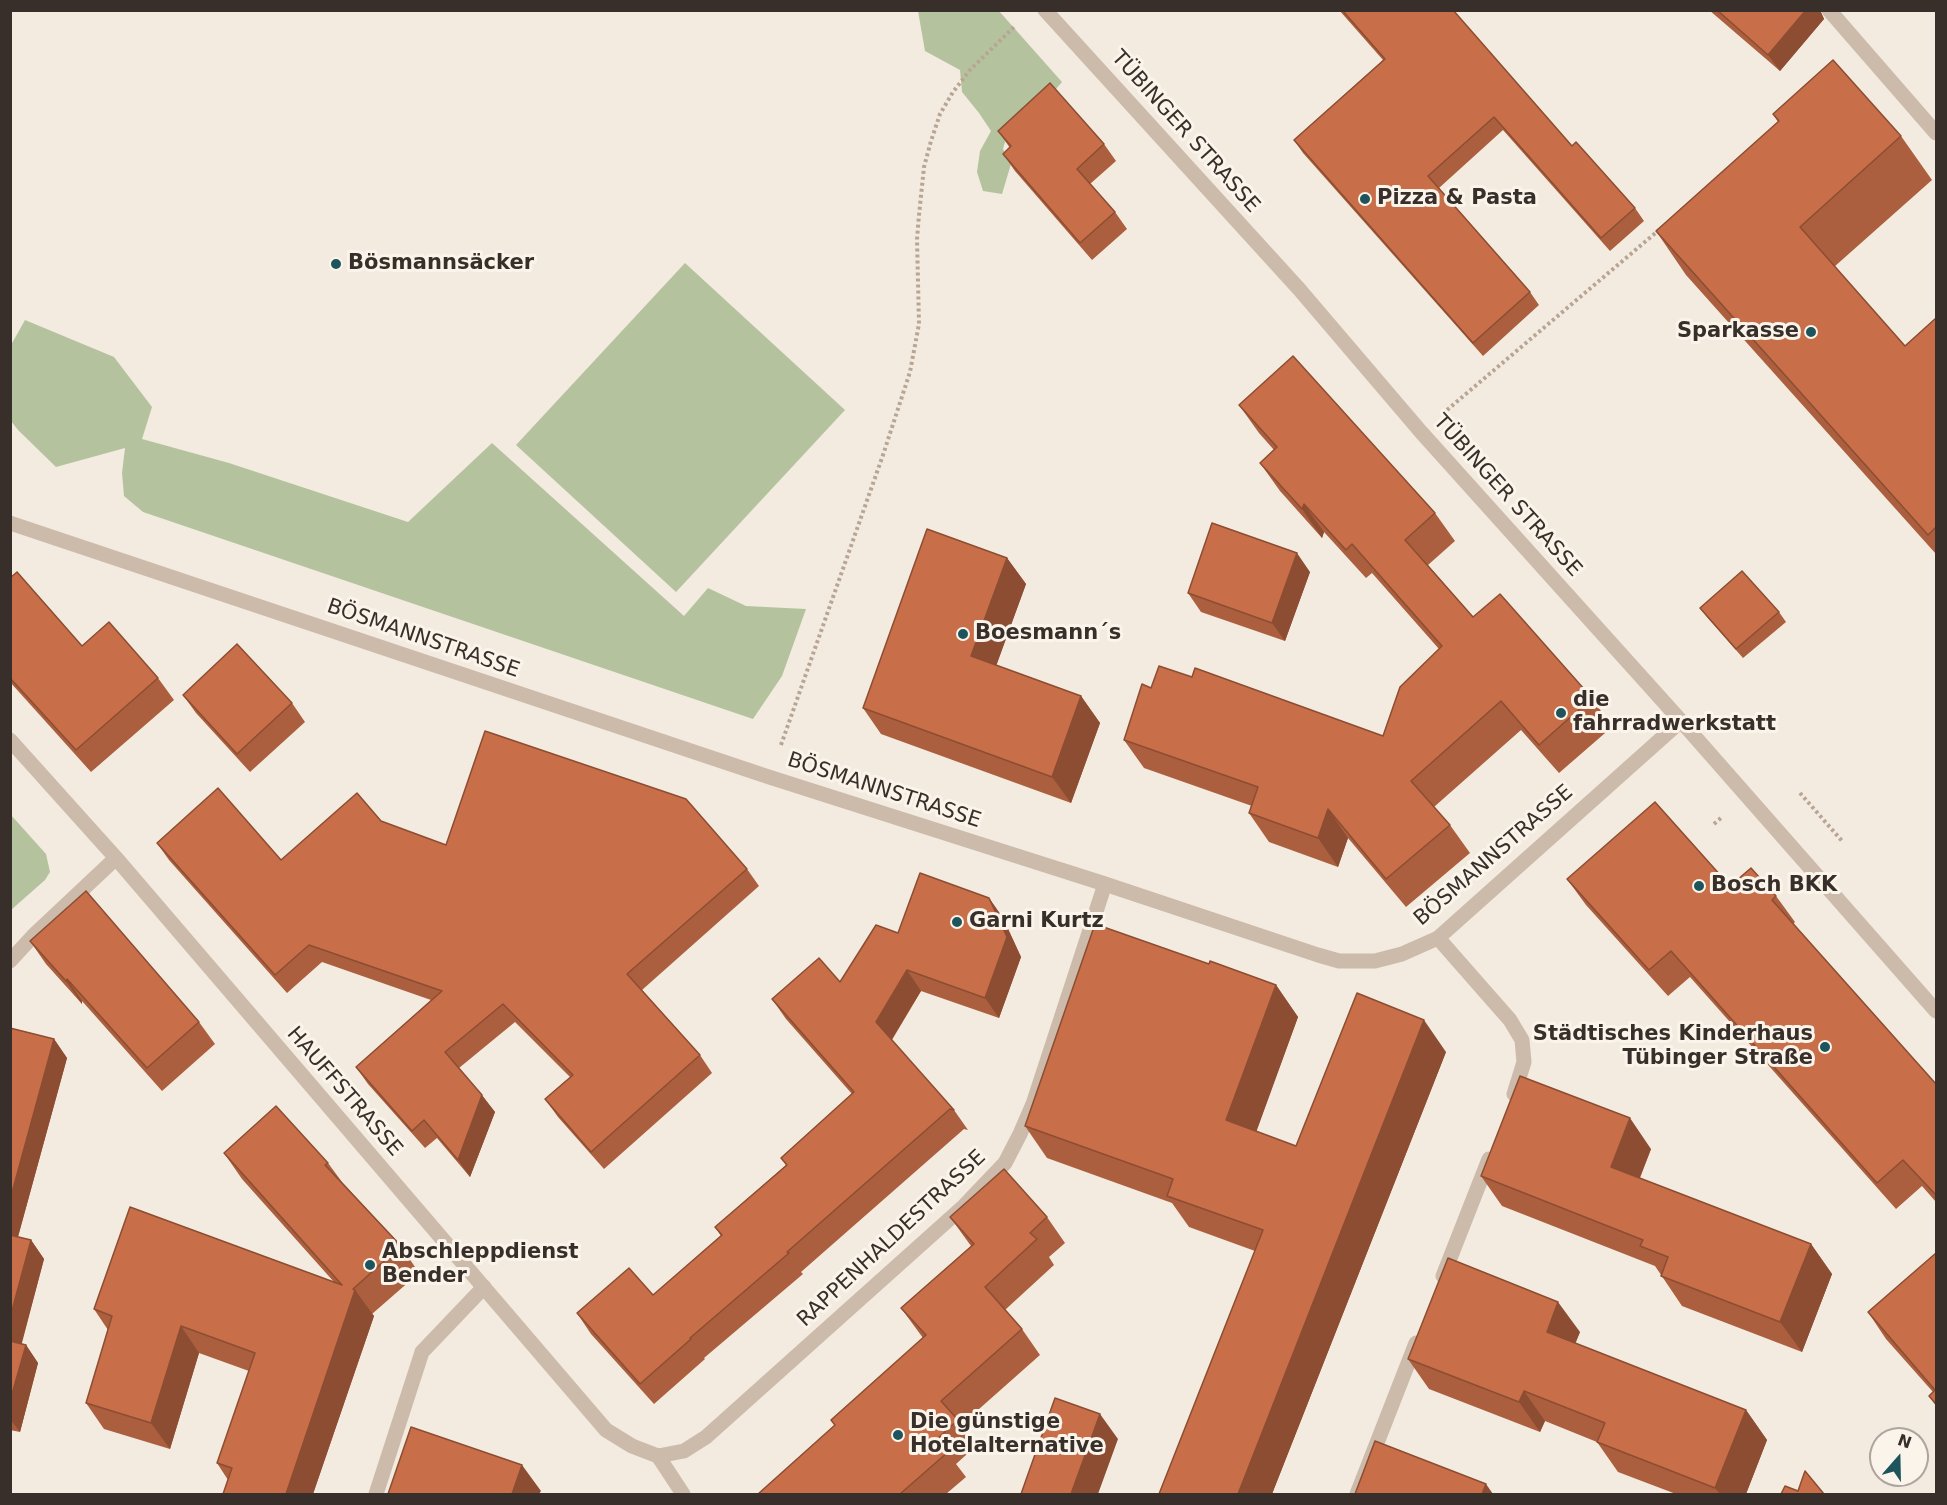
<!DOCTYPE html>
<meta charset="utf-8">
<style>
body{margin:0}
#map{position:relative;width:1947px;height:1505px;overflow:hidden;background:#f3ebdf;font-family:"DejaVu Sans",sans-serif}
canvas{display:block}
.frame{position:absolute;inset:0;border:12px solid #392f2a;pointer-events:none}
.north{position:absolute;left:1869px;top:1427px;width:60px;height:60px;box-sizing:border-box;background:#faf4eb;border:2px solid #ada59e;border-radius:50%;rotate:20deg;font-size:16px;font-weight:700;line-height:24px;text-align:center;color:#392f2a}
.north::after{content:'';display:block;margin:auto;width:21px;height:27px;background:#1e545c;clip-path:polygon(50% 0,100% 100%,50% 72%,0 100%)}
</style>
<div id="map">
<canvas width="1947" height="1505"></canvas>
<div class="frame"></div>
<div class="north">N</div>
</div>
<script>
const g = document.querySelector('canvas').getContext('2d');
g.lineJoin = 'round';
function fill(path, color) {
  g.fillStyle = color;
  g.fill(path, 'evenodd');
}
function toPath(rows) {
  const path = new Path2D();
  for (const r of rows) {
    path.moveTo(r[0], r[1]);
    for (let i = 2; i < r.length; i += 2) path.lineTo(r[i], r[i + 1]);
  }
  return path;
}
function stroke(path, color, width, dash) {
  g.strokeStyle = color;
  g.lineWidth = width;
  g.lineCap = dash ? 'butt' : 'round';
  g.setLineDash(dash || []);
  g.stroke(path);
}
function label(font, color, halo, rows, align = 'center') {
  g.font = font + ' "DejaVu Sans",sans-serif';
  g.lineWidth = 6;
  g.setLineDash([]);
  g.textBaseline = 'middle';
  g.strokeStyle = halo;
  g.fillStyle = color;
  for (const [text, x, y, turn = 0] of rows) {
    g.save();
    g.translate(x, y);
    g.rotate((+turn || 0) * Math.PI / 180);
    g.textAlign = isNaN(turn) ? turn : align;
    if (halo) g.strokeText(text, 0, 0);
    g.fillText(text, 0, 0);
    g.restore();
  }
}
const green = toPath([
 [918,11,999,11,1062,82,1033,116,1008,132,1003,149,1011,164,1002,194,983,191,977,172,980,151,991,131,979,113,962,92,960,70,925,51],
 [685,263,845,410,676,592,516,445],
 [25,320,114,357,152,407,142,439,229,463,408,522,492,443,684,616,708,588,746,606,806,609,782,676,753,719,143,512,124,496,122,473,125,448,56,467,18,430,11,421,11,345],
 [11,815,46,854,50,872,45,880,11,910]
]);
const path = toPath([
 [1447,410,1659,230],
 [781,745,883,455,910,372,919,324,917,239,919,215,924,167,931,141,940,114,953,92,970,70,1015,26],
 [1800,793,1843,842],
 [1714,824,1721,818]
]);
const service = toPath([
 [1829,10,1936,133],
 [658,1456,683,1494],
 [376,1494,422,1352,484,1287]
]);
const minor = toPath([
 [10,523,769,777,1105,884,1318,955,1339,961,1375,961,1402,954,1438,938,1681,721],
 [10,740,116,858,606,1430,632,1446,658,1456,684,1451,706,1437,964,1206,1005,1163,1020,1134,1033,1104,1105,884],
 [1438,938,1510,1020,1522,1040,1524,1062,1514,1094],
 [10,961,33,936,116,858],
 [1443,1276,1489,1159],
 [1357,1494,1416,1343]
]);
const tertiary = toPath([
 [1045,10,1299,289,1421,432,1681,721,1936,1011]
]);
const wall = toPath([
 [1339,10,1453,10,1572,146,1635,208,1644,221,1610,251,1503,130,1439,188,1530,292,1539,305,1483,356,1303,153,1294,140,1383,60],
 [1709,10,1820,10,1824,19,1780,71],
 [1773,114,1901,136,1932,180,1834,267,1905,346,1936,318,1936,554,1686,275,1656,231,1778,122],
 [998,131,1104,144,1116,161,1090,184,1115,212,1127,229,1092,260,1015,171,1003,154,1010,148],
 [1239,405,1435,513,1455,541,1428,565,1473,617,1592,698,1612,727,1559,773,1521,730,1434,807,1450,825,1470,853,1406,907,1348,838,1338,867,1269,842,1249,813,1252,806,1144,768,1124,740,1151,688,1192,677,1383,736,1439,649,1372,573,1366,578,1324,532,1322,538,1280,491,1260,463,1274,450,1259,433],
 [1007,558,1026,584,996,665,1081,696,1100,723,1071,803,881,734,863,708],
 [1310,572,1285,641,1201,612,1188,593],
 [10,578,82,646,158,678,174,700,91,772,10,682],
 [1700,608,1779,612,1786,622,1743,658,1707,617],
 [183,695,292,703,305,722,250,772,196,713],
 [381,821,446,845,747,869,759,886,642,990,700,1055,712,1073,604,1169,558,1117,545,1099,570,1077,515,1022,459,1068,495,1112,470,1177,437,1138,425,1148,368,1084,356,1067,431,1000,322,962,287,993,169,860,157,843,281,860],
 [1567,879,1730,886,1776,896,1795,922,1793,924,1936,1084,1936,1202,1922,1186,1896,1209,1690,977,1668,996,1586,905],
 [989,898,1003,918,1021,957,999,1018,921,991,892,1040,954,1110,968,1130,964,1129,801,1272,803,1274,704,1358,705,1359,654,1404,591,1334,577,1313,653,1295,721,1236,715,1227,786,1165,781,1158,852,1094,786,1019,772,999,840,982,898,933],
 [30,941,199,1022,215,1044,162,1091,82,1001,82,1004,46,964],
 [1209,964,1276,985,1298,1017,1256,1131,1296,1146,1446,1052,1272,1494,1159,1494,1255,1251,1189,1227,1172,1203,1047,1158,1025,1126],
 [10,1028,54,1039,67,1058,18,1237,31,1240,44,1259,21,1344,26,1345,38,1363,20,1432,10,1430],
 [1651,1149,1640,1178,1811,1244,1832,1274,1802,1352,1682,1306,1655,1266,1502,1206,1481,1176],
 [224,1153,328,1163,342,1182,401,1246,419,1273,372,1314,374,1316,313,1494,223,1494,228,1480,217,1463,249,1371,199,1353,170,1449,104,1429,86,1403,108,1330,94,1309,334,1282,242,1179],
 [950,1217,1047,1217,1065,1243,1049,1257,1054,1265,1005,1310,1022,1329,1040,1355,961,1425,976,1446,956,1464,966,1477,946,1494,758,1494,835,1425,831,1420,923,1338,901,1308,971,1246],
 [1936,1253,1936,1406,1929,1396,1933,1392,1886,1339,1868,1312],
 [1580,1332,1575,1343,1746,1410,1767,1440,1746,1494,1676,1494,1618,1472,1597,1442,1545,1421,1540,1432,1429,1389,1408,1359]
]);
const shadedWall = toPath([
 [1806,10,1820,10,1824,19,1780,71,1768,55],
 [1304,504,1324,532,1322,538,1302,509],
 [1297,553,1310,572,1285,641,1272,623],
 [1007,558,1026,584,990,683,971,656],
 [1081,696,1100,723,1071,803,1052,777],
 [1328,809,1348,838,1338,867,1318,838],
 [989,898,1003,918,1021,957,999,1018,985,998],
 [907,970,921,991,890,1042,876,1022],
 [67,979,82,1001,82,1004,66,981],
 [1276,985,1298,1017,1249,1152,1226,1120],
 [1424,1020,1446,1052,1272,1494,1238,1494],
 [54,1039,67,1058,14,1251,10,1246,10,1200],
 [482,1095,495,1112,470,1177,458,1160],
 [1630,1118,1651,1149,1632,1197,1611,1167],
 [31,1240,44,1259,18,1358,10,1348,10,1318],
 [1811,1244,1832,1274,1802,1352,1780,1322],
 [355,1290,374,1316,313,1494,286,1494],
 [1558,1302,1580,1332,1568,1362,1547,1332],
 [181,1326,199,1353,170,1449,151,1423],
 [26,1345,38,1363,20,1432,10,1419,10,1401],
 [1524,1391,1545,1421,1540,1432,1519,1402],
 [1746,1410,1767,1440,1746,1494,1720,1494,1715,1488],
 [1100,1414,1118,1439,1098,1494,1071,1494],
 [522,1465,541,1491,539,1494,512,1494],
 [1486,1484,1493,1494,1482,1494]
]);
const building = toPath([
 [1342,10,1453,10,1572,146,1576,142,1635,208,1601,238,1494,117,1428,176,1530,292,1473,343,1294,140,1385,59,1342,10],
 [1717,10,1806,10,1768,55,1717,10],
 [1833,60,1901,136,1800,227,1905,346,1936,318,1936,527,1928,535,1656,231,1779,121,1773,114,1833,60],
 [1050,83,1104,144,1077,169,1115,212,1080,243,1003,154,1011,146,998,131,1050,83],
 [1293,356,1435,513,1405,540,1473,617,1500,594,1592,698,1539,745,1501,701,1411,781,1450,825,1386,879,1328,809,1318,838,1249,813,1258,787,1124,740,1142,684,1151,688,1159,666,1192,677,1195,668,1383,736,1400,687,1442,646,1352,544,1346,550,1304,504,1302,509,1260,463,1277,447,1239,405,1293,356],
 [1212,523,1297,553,1272,623,1188,593,1212,523],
 [927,529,1007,558,971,656,1081,696,1052,777,863,708,927,529],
 [1742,571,1779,612,1736,649,1700,608,1742,571],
 [17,572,82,646,109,622,158,678,76,750,10,678,10,578,17,572],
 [237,644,292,703,237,754,183,695,237,644],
 [485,731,686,799,747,869,627,974,700,1055,591,1152,545,1099,573,1075,503,1004,445,1052,482,1095,458,1160,424,1120,412,1131,356,1067,442,991,309,945,275,975,157,843,218,788,281,860,357,793,381,821,446,845,485,731],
 [1655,802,1730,886,1751,868,1776,896,1772,900,1936,1084,1936,1195,1903,1160,1877,1183,1671,951,1649,970,1567,879,1655,802],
 [920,873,989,898,1007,937,985,998,907,970,876,1022,954,1110,950,1109,787,1252,789,1253,690,1338,691,1339,640,1384,577,1313,629,1268,653,1295,722,1235,715,1227,787,1165,781,1158,854,1092,772,999,819,958,840,982,876,925,898,933,920,873],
 [86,891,199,1022,147,1068,67,979,66,981,30,941,86,891],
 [1095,924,1209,964,1210,961,1276,985,1226,1120,1296,1146,1357,993,1424,1020,1238,1494,1159,1494,1263,1230,1167,1196,1173,1179,1025,1126,1095,924],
 [10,1028,54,1039,10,1200,10,1028],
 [1520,1076,1630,1118,1611,1167,1811,1244,1780,1322,1661,1276,1668,1257,1640,1246,1643,1240,1481,1176,1520,1076],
 [276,1106,328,1163,325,1165,401,1246,353,1289,355,1290,286,1494,223,1494,232,1468,217,1463,255,1353,181,1326,151,1423,86,1403,112,1316,94,1309,130,1207,342,1285,224,1153,276,1106],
 [1004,1169,1047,1217,1030,1233,1037,1239,985,1287,1022,1329,941,1401,958,1420,937,1439,948,1452,900,1494,758,1494,835,1425,831,1420,926,1335,901,1308,974,1244,950,1217,1004,1169],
 [10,1235,31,1240,10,1318,10,1235],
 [1936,1253,1936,1404,1929,1396,1935,1390,1868,1312,1936,1253],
 [1448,1258,1558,1302,1547,1332,1746,1410,1715,1488,1597,1442,1605,1423,1524,1391,1519,1402,1408,1359,1448,1258],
 [10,1341,26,1345,10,1401,10,1341],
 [1055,1398,1100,1414,1071,1494,1021,1494,1055,1398],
 [411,1427,522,1465,512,1494,388,1494,411,1427],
 [1375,1441,1486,1484,1482,1494,1355,1494,1375,1441],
 [1805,1471,1824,1494,1781,1494,1785,1486,1798,1491,1805,1471]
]);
const markers = [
 [1365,199,6,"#1e545c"],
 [336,264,6,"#1e545c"],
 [1811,332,6,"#1e545c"],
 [963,634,6,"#1e545c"],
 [1561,713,6,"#1e545c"],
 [1699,886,6,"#1e545c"],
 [957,922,6,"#1e545c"],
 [1825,1047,6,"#1e545c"],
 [370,1265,6,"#1e545c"],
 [898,1435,6,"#1e545c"]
];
const streetNames = [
 ["TÜBINGER STRASSE",1185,132,48],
 ["TÜBINGER STRASSE",1507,496,48],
 ["BÖSMANNSTRASSE",423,639,19],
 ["BÖSMANNSTRASSE",884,791,18],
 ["BÖSMANNSTRASSE",1494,856,-41],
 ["HAUFFSTRASSE",344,1092,49],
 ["RAPPENHALDESTRASSE",892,1239,-43]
];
const poiNames = [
 ["Pizza & Pasta",1377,199],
 ["Bösmannsäcker",348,264],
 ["Sparkasse",1799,332,"right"],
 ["Boesmann´s",975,634],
 ["die",1573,701],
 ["fahrradwerkstatt",1573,725],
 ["Bosch BKK",1711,886],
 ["Garni Kurtz",969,922],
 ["Städtisches Kinderhaus",1813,1035,"right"],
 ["Tübinger Straße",1813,1059,"right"],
 ["Abschleppdienst",382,1253],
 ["Bender",382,1277],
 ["Die günstige",910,1423],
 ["Hotelalternative",910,1447]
];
fill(green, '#b4c39e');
stroke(path, '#b8a594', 4, [3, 3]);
stroke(service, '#cba', 15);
stroke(minor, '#cba', 15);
stroke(tertiary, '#cba', 15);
fill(wall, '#ac5f3e');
fill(shadedWall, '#8c4d32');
fill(building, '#c86e48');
stroke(building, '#8c4d32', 1.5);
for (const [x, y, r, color] of markers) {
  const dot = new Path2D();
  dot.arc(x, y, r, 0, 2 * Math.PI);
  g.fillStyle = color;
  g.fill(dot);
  stroke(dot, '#faf4eb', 2);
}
label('21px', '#392f2a', '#faf4eb', streetNames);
label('bold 21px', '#392f2a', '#faf4eb', poiNames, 'left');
</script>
